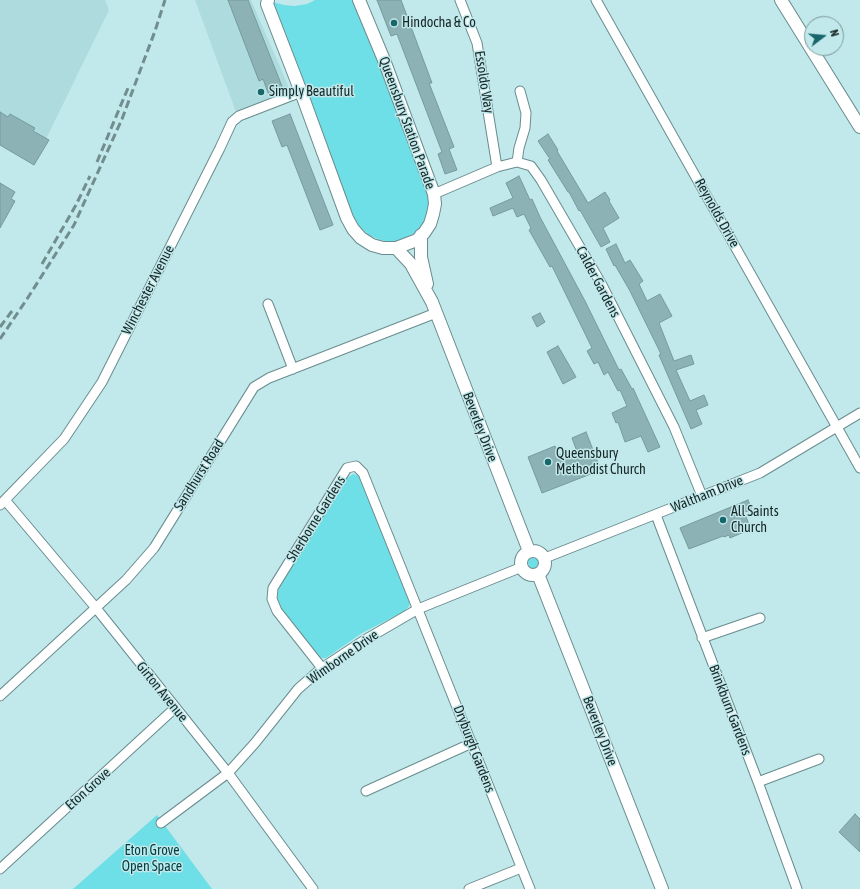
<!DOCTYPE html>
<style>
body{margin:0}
#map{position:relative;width:860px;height:889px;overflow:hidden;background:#c1e8ea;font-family:"Asap Condensed",sans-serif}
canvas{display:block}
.north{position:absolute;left:804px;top:16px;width:40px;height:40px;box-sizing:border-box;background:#c1e8ea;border:1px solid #7d9b9c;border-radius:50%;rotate:74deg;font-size:11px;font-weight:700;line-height:16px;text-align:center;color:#182728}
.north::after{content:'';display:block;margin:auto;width:14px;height:18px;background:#17666a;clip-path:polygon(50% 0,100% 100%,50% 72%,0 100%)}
</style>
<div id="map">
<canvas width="860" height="889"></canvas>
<div class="north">N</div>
</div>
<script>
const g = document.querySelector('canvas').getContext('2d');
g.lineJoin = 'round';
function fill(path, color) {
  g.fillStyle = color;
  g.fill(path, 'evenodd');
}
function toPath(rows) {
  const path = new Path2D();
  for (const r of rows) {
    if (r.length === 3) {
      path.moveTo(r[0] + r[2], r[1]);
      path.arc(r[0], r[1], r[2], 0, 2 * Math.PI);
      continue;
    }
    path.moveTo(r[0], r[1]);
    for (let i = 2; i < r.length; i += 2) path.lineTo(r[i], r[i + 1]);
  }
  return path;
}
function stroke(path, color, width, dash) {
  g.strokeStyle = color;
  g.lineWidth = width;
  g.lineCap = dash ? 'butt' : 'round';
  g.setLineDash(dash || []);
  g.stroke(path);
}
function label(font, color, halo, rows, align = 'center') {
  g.font = font + ' "Asap Condensed",sans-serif';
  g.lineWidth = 3;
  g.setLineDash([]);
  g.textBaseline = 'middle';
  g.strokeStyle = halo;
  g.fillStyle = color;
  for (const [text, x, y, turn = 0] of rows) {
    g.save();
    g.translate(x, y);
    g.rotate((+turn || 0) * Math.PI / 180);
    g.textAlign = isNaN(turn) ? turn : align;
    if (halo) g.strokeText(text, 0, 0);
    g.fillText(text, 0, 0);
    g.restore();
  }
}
const built = toPath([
 [0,0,105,0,109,10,43,145,0,119],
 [195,0,251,0,290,90,236,112]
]);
const green = toPath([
 [315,0,355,0,429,192,430,204,428,215,422,226,414,234,403,239,392,242,380,240,369,235,360,227,354,217,269,6,273,2,284,5,295,6,307,4],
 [353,474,360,476,410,599,409,606,405,611,362,633,326,658,319,658,280,609,277,601,278,592,281,583,347,478],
 [535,562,7],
 [157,815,212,889,73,889]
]);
const building = toPath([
 [228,0,248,0,283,89,269,95,263,79,259,81,228,0],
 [377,0,401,0,432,83,429,83,454,147,449,149,457,170,445,174,438,154,442,152,397,34,391,36,377,0],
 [0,112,8,117,10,114,35,128,33,131,49,140,34,165,0,145,0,112],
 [290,114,333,225,320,230,287,145,282,147,272,121,290,114],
 [548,134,558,150,557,151,588,203,605,192,610,200,609,201,619,218,603,228,610,242,601,247,580,210,579,211,569,192,568,192,548,160,550,159,538,141,548,134],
 [519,176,530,200,532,199,540,217,585,301,619,370,621,369,632,389,633,388,660,447,648,452,641,436,625,442,618,422,616,423,612,413,627,406,620,390,618,391,608,372,604,375,598,362,594,364,587,351,592,348,552,266,550,267,529,230,531,228,524,214,517,217,513,208,493,216,490,208,513,198,506,183,519,176],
 [0,183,15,192,11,199,15,201,0,228,0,183],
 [616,244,625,263,630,260,643,281,639,284,647,301,660,294,672,316,659,323,674,361,691,355,694,364,676,370,690,401,704,395,708,405,696,410,702,424,691,429,659,355,661,354,630,291,615,265,614,266,606,249,616,244],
 [540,313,545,322,537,327,532,317,540,313],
 [558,346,576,377,563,384,547,352,558,346],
 [586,432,601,470,542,493,528,457,555,446,559,455,576,449,572,438,586,432],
 [748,500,752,510,744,512,751,529,730,538,729,535,724,537,723,536,689,549,680,528,748,500],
 [855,814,860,819,860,852,839,832,855,814]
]);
const street = toPath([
 [460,0,477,43,497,167],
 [596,0,860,468],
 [517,162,519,148,525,128,526,113,520,91],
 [434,194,497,167,517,162,531,166,541,180,602,285,674,427,702,496],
 [268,304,293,369],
 [5,500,96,608,228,773,313,889],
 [0,505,64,439,102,382,220,148,232,122,239,116,301,92],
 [656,515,758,782,797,889],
 [545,558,760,473,860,413],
 [702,638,760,618],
 [322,668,277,611,272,599,273,588,347,468,356,466,363,473,530,889],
 [0,696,126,580,154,548,254,387,269,378,436,313],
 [758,782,819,759],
 [366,791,472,743],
 [161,823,228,773,255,743,298,689,322,668,363,641,418,609,522,567],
 [0,869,175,708],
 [469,889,521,868]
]);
const secondary = toPath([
 [268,0,267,4,301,92,347,218,353,229,361,238,372,245,383,248,396,248,417,240,424,233,430,224,433,214,435,204,434,194,384,60,359,0],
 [781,0,860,127],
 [421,235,421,257,427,284],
 [396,248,411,264,432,302,529,551],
 [533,563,12],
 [538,574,662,889]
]);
const rail = toPath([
 [97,162,128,88],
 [42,264,76,205,90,176],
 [0,327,12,311],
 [0,339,27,299,74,225,122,119,155,31,165,0]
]);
const markers = [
 [394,23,4,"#17666a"],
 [261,92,4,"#17666a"],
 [548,462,4,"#17666a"],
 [723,520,4,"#17666a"]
];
const poiNames = [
 ["Hindocha & Co",402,23],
 ["Simply Beautiful",269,92],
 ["Queensbury",556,454],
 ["Methodist Church",556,470],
 ["All Saints",731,512],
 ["Church",731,528]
];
const streetNames = [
 ["Essoldo Way",484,82,81],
 ["Queensbury Station Parade",407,123,70],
 ["Reynolds Drive",717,213,61],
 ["Calder Gardens",598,282,62],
 ["Winchester Avenue",148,290,-63],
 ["Beverley Drive",480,427,69],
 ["Sandhurst Road",199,475,-58],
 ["Waltham Drive",707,494,-22],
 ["Sherborne Gardens",316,519,-58],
 ["Wimborne Drive",343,657,-35],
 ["Girton Avenue",162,692,51],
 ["Brinkburn Gardens",730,710,69],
 ["Beverley Drive",600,731,69],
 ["Dryburgh Gardens",474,749,69],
 ["Eton Grove",88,789,-42]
];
const parkNames = [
 ["Eton Grove",152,851],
 ["Open Space",152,867]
];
fill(built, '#addbde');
fill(green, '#6edfe6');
fill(building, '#8db2b5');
stroke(building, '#769a9d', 1);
stroke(street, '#698c8e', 11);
stroke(secondary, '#698c8e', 14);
stroke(street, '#fff', 9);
stroke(secondary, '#fff', 12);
stroke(rail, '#718d8e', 3, [8, 4]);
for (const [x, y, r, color] of markers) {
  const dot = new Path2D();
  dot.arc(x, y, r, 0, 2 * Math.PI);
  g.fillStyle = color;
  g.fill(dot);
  stroke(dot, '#c1e8ea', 1.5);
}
label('14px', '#182728', '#c1e8ea', poiNames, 'left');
label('14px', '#182728', '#c1e8ea', streetNames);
label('14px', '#023e41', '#c1e8ea', parkNames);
</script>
